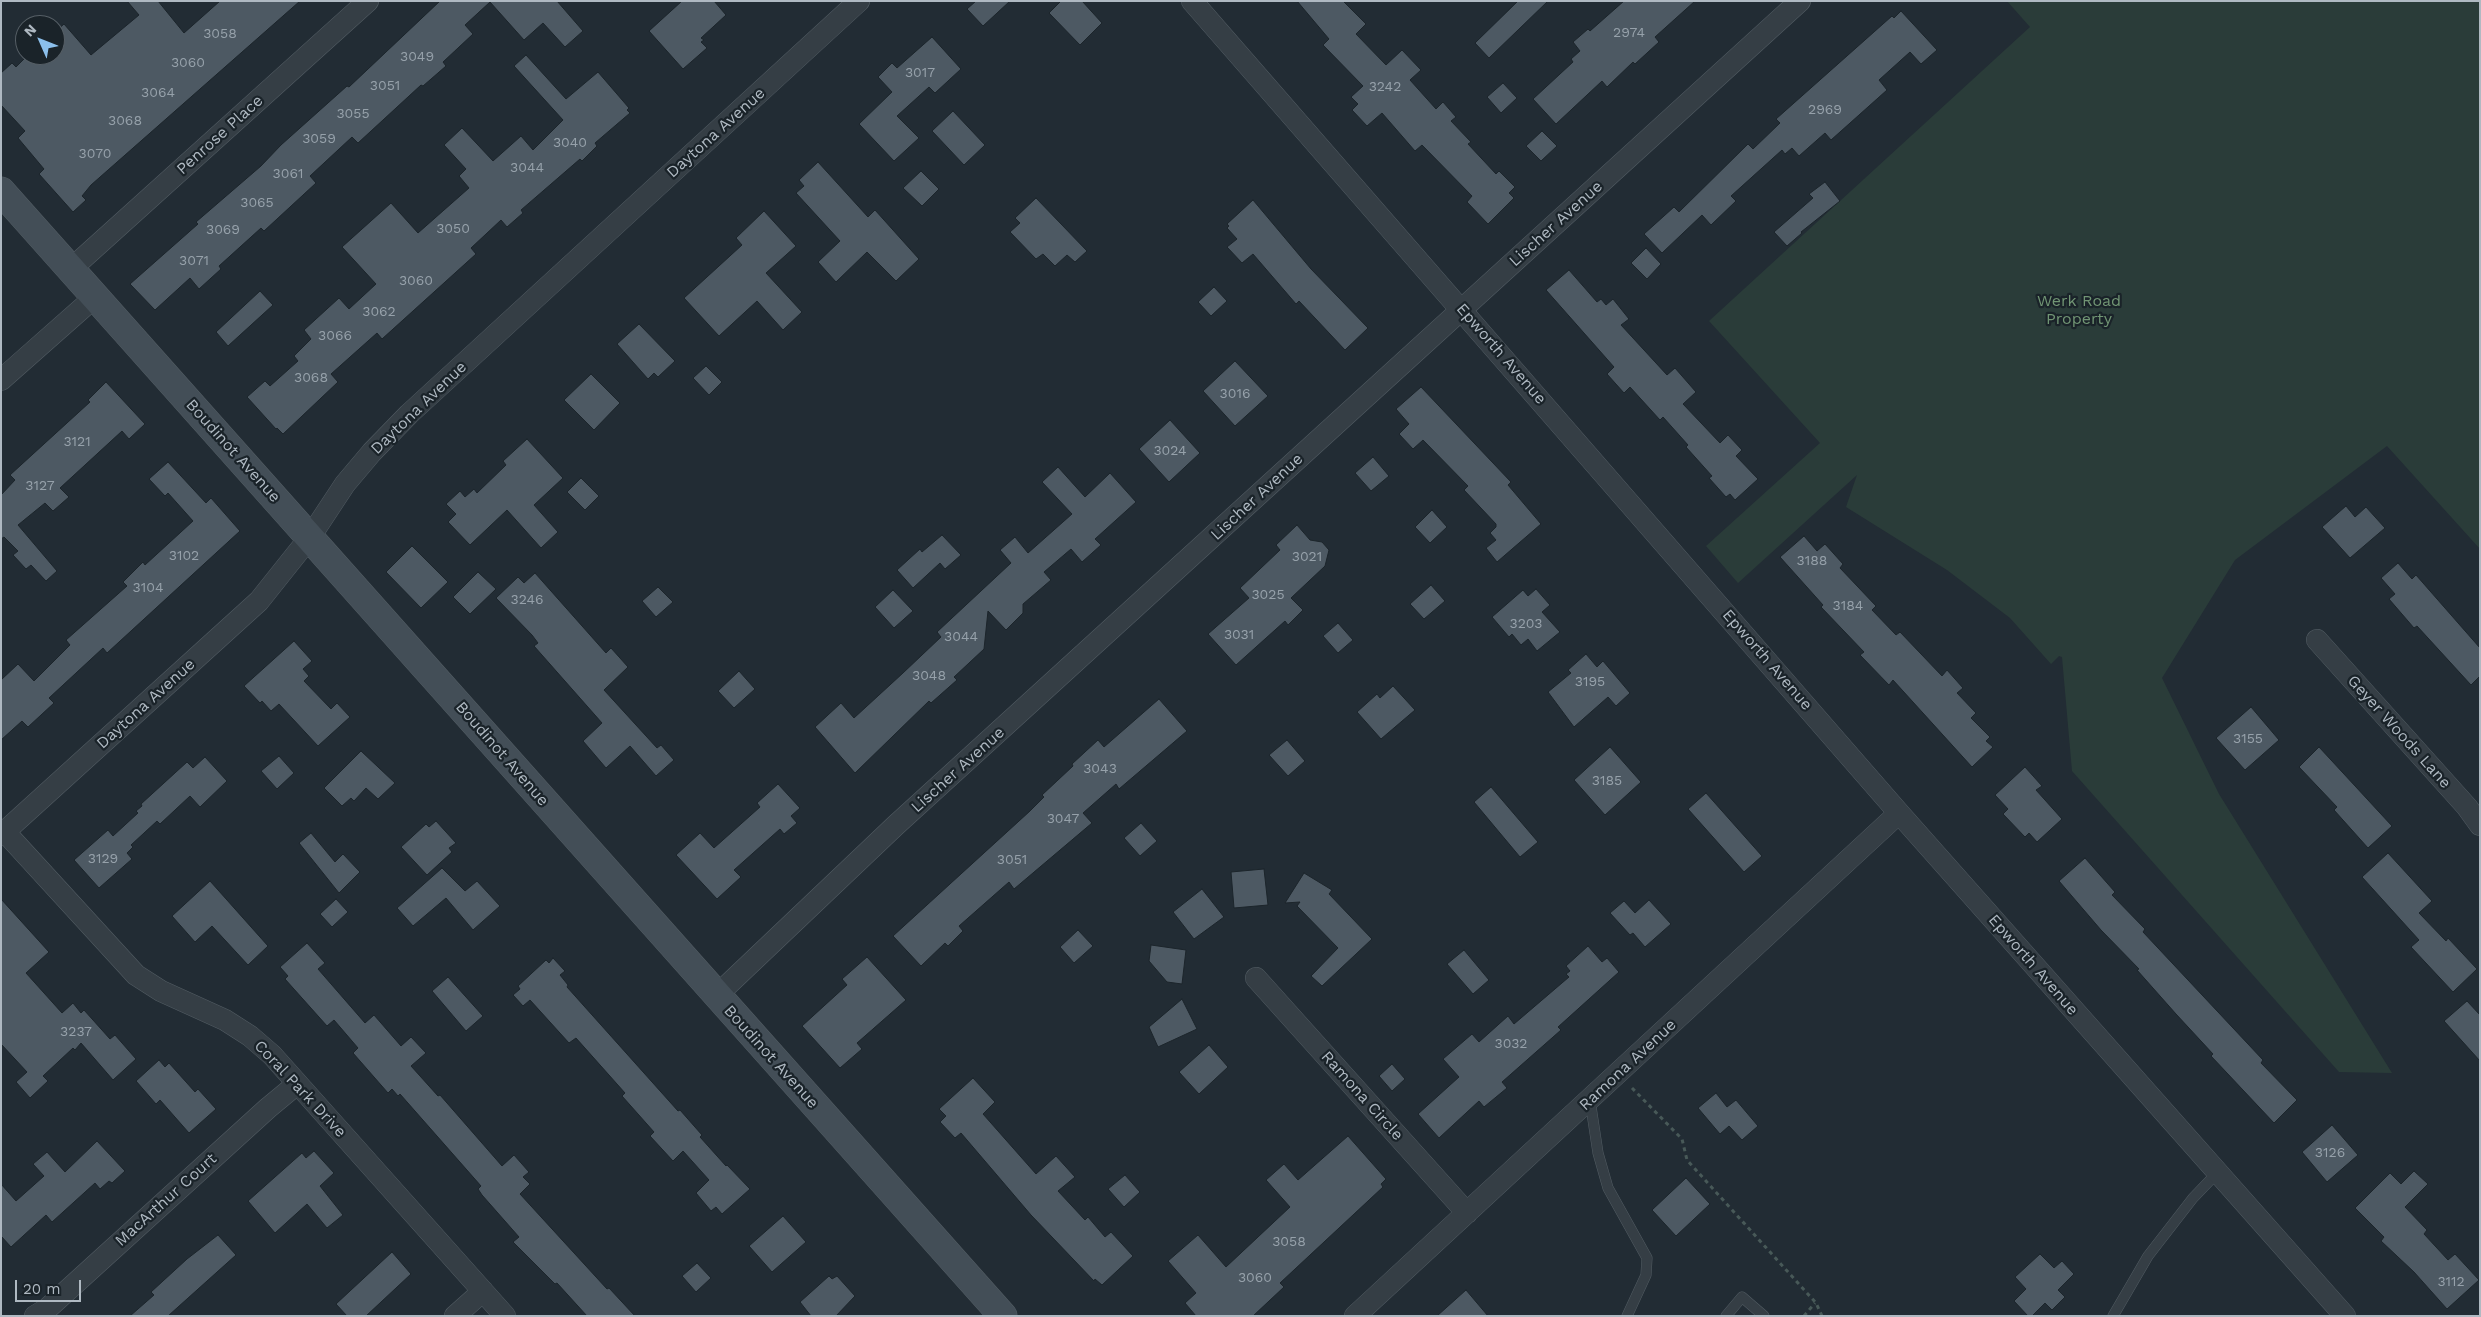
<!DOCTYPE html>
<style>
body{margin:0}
#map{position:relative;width:2481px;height:1317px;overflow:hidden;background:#222c34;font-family:"Work Sans",sans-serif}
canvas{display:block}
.frame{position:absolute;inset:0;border:2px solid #afb9c2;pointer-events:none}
.north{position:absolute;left:15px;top:15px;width:50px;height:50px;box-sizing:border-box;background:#1a2329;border:1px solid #565f66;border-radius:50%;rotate:314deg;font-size:14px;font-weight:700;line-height:20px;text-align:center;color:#afb9c2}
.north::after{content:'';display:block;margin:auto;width:18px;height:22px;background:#8bbfeb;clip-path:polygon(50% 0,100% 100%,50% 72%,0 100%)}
.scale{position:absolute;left:15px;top:1280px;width:66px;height:22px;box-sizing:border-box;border:2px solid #afb9c2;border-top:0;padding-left:6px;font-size:15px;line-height:18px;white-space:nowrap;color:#afb9c2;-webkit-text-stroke:4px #1a2329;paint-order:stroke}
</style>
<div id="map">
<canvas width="2481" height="1317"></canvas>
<div class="frame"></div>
<div class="north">N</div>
<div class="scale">20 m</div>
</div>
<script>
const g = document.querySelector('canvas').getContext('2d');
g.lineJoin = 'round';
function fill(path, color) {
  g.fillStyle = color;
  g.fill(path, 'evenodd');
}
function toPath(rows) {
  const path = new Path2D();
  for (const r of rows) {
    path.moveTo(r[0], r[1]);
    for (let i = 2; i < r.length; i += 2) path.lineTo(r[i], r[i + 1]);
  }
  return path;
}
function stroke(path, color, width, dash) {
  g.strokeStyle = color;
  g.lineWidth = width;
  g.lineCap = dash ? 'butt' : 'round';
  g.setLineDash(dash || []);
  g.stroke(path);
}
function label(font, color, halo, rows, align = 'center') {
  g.font = font + ' "Work Sans",sans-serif';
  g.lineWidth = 4.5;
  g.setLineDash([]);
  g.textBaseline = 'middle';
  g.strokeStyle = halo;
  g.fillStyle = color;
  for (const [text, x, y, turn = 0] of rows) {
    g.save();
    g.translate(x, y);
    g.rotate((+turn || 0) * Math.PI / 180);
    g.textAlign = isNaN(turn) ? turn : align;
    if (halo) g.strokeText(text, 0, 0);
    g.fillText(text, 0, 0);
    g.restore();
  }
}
const green = toPath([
 [2007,1,2480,1,2480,549,2387,446,2235,560,2162,678,2219,794,2392,1073,2339,1072,2072,771,2062,657,2059,656,2051,664,2010,618,1947,570,1846,507,1857,475,1738,583,1706,546,1820,443,1709,321,2030,27]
]);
const building = toPath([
 [127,1,158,1,184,33,220,1,300,1,91,185,82,196,86,200,73,212,39,174,44,169,18,138,25,131,1,105,1,73,12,63,16,67,28,55,55,55,55,32,64,24,91,55,139,15,127,1],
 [440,1,557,1,583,31,565,47,543,23,524,40,490,2,465,25,473,34,443,62,446,66,423,86,421,85,358,143,352,137,310,176,316,183,264,231,261,228,219,266,221,269,199,289,190,278,155,310,130,284,198,224,196,222,261,166,281,145,347,86,349,87,440,1],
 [682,1,714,1,726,15,701,38,704,40,701,42,707,48,683,69,649,31,682,1],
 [976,1,1010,1,983,26,967,9,976,1],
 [1061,1,1082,1,1102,23,1080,45,1049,13,1061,1],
 [1297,1,1343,1,1366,24,1356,34,1386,65,1402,50,1421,70,1410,80,1436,109,1443,102,1456,117,1451,121,1471,142,1468,144,1496,174,1499,171,1515,187,1509,193,1514,198,1488,224,1467,202,1472,196,1422,145,1415,151,1382,113,1367,126,1352,110,1358,104,1351,97,1363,86,1323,45,1329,39,1297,1],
 [1518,1,1548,1,1489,58,1475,43,1518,1],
 [1624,1,1695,1,1655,37,1659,42,1635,64,1633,62,1607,87,1602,81,1556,124,1533,99,1573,62,1571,59,1580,51,1573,42,1588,29,1590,31,1624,1],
 [1901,11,1937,50,1921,64,1910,52,1879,80,1887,90,1831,140,1825,133,1799,156,1792,148,1785,154,1782,150,1731,196,1736,201,1711,225,1702,215,1662,253,1644,234,1674,207,1679,212,1748,144,1753,149,1780,123,1776,119,1892,16,1894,18,1901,11],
 [932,37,961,69,935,93,929,87,897,116,919,138,894,161,859,124,892,92,878,77,892,63,897,68,932,37],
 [526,55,566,99,598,72,629,108,627,110,630,113,595,143,597,146,582,161,580,159,521,210,523,213,507,227,501,220,471,248,476,254,382,339,377,333,331,374,338,382,283,434,277,428,276,429,247,397,265,381,270,386,298,361,294,356,311,339,304,330,339,298,349,309,376,284,342,247,391,203,418,233,469,188,459,176,466,169,444,145,462,128,493,161,521,136,533,150,563,120,514,66,526,55],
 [1503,83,1517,98,1501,113,1487,97,1503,83],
 [953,111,985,145,964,165,932,131,953,111],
 [1542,131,1557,146,1541,161,1526,146,1542,131],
 [818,162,868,217,875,210,919,259,896,281,867,252,836,282,818,262,840,241,796,193,804,186,799,180,818,162],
 [921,171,939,189,922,206,903,188,921,171],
 [1825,182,1840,201,1801,232,1802,233,1787,246,1774,232,1813,198,1809,194,1825,182],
 [1036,198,1087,251,1075,262,1067,255,1055,266,1043,254,1036,259,1010,232,1020,223,1015,218,1036,198],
 [1253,200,1311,269,1368,328,1345,350,1299,301,1296,304,1253,254,1242,263,1227,247,1237,239,1227,228,1229,226,1227,224,1253,200],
 [764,211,796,246,766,273,802,312,783,330,757,301,719,336,684,298,742,245,736,238,764,211],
 [1646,248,1661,264,1647,279,1631,263,1646,248],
 [1569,270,1597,302,1601,299,1606,305,1613,299,1629,319,1621,325,1667,375,1675,368,1696,392,1683,404,1720,443,1728,435,1742,450,1736,456,1758,479,1735,500,1730,494,1726,497,1709,478,1712,476,1686,447,1688,445,1663,417,1660,420,1630,387,1624,393,1607,374,1614,367,1546,290,1569,270],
 [1214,287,1227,301,1211,316,1198,302,1214,287],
 [260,291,273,305,228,346,216,332,260,291],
 [639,324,675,361,658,377,654,373,648,379,617,344,639,324],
 [1235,361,1268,396,1235,426,1203,391,1235,361],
 [706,366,722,382,709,395,693,378,706,366],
 [591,374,620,403,594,430,564,400,591,374],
 [106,382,145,424,129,439,122,431,60,488,69,497,53,511,45,503,18,525,57,571,46,581,31,565,26,569,13,555,18,551,4,537,1,539,1,495,15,480,10,475,90,402,88,400,106,382],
 [1421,387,1511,482,1508,485,1541,524,1497,562,1486,548,1496,540,1490,533,1496,527,1496,524,1464,490,1468,486,1423,440,1413,449,1399,434,1409,424,1396,409,1421,387],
 [1170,420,1200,453,1169,482,1139,449,1170,420],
 [527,439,563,478,534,505,558,532,541,548,507,510,470,545,448,522,456,514,446,504,460,491,465,497,474,489,477,493,506,465,503,461,527,439],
 [1373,457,1389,476,1371,491,1355,473,1373,457],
 [168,462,206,503,211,498,240,531,107,653,103,648,49,698,54,703,28,727,22,721,1,740,1,680,18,664,34,681,70,645,66,640,127,586,123,582,143,562,145,565,193,521,168,493,165,496,149,479,168,462],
 [1058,467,1085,497,1110,473,1136,502,1095,539,1101,545,1082,562,1071,549,1044,572,1051,580,1023,604,1023,613,1006,630,988,611,984,649,954,677,957,680,931,703,929,701,855,773,815,727,841,703,854,718,903,673,941,637,937,632,1011,563,1000,550,1015,537,1028,553,1072,514,1042,482,1058,467],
 [581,478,599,496,585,510,567,492,581,478],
 [2346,506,2355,517,2366,507,2385,528,2350,558,2322,527,2346,506],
 [1432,510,1447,527,1430,543,1415,527,1432,510],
 [1297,525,1310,540,1322,542,1329,550,1325,566,1291,598,1303,610,1288,625,1285,621,1236,665,1208,634,1249,598,1240,588,1280,550,1276,545,1297,525],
 [942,535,961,555,945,569,940,563,913,588,897,570,920,549,922,552,942,535],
 [1804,536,1817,551,1825,544,1843,564,1840,568,1876,606,1872,610,1896,635,1900,632,1942,676,1947,670,1963,688,1957,693,1976,713,1971,718,1990,737,1986,741,1993,747,1972,767,1893,680,1889,685,1860,655,1864,652,1821,607,1823,605,1780,557,1804,536],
 [412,546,448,582,421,608,386,572,412,546],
 [2398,563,2412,579,2416,575,2480,648,2480,676,2471,685,2417,626,2414,628,2389,599,2395,594,2381,578,2398,563],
 [478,572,496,589,470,614,453,597,478,572],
 [535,573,606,653,611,648,628,667,604,690,657,748,661,745,674,760,656,776,630,746,606,768,583,741,602,723,534,646,538,643,532,635,496,598,518,577,524,583,535,573],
 [1431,585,1445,601,1424,619,1410,604,1431,585],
 [658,587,673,602,656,617,642,601,658,587],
 [1536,589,1550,605,1542,612,1560,632,1537,651,1528,639,1521,645,1512,634,1509,637,1492,617,1523,590,1528,596,1536,589],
 [893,590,913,611,894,628,875,607,893,590],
 [1338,623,1353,640,1338,653,1323,636,1338,623],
 [294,641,312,661,303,669,309,676,304,681,331,709,337,703,350,717,318,746,279,704,271,711,262,701,260,703,244,686,294,641],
 [1586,654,1597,667,1603,661,1630,693,1616,706,1608,697,1574,727,1548,692,1571,673,1568,670,1586,654],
 [739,671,755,689,734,708,718,691,739,671],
 [1393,686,1415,710,1381,739,1357,712,1377,694,1380,698,1393,686],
 [1159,699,1187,731,1119,789,1116,784,1083,813,1092,823,1014,889,1009,882,959,926,963,931,948,946,945,943,921,966,893,936,1030,811,1044,797,1042,795,1073,766,1072,764,1098,740,1104,747,1159,699],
 [2251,707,2279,740,2245,770,2216,738,2251,707],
 [1287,740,1305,761,1288,776,1269,755,1287,740],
 [1610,747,1641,782,1605,815,1574,780,1610,747],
 [2319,747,2392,826,2368,848,2334,810,2337,807,2299,767,2319,747],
 [361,751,395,783,378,799,366,788,354,801,351,798,342,806,324,788,361,751],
 [279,756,294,773,277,789,261,771,279,756],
 [205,757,227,781,200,807,190,796,160,824,157,821,131,845,133,847,127,853,132,859,99,888,74,860,108,830,113,836,138,813,136,811,142,806,141,804,187,762,193,768,205,757],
 [2025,767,2042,786,2036,790,2062,819,2037,842,2029,833,2025,837,2003,814,2008,809,1995,795,2025,767],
 [778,784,800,808,791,816,797,823,784,834,780,829,734,870,741,877,717,899,676,855,700,833,714,848,760,807,757,803,778,784],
 [1491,787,1538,842,1520,857,1474,802,1491,787],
 [1706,793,1762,856,1744,872,1688,809,1706,793],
 [436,821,456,843,449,848,452,852,427,875,401,847,426,824,429,827,436,821],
 [1141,823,1157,841,1140,856,1124,838,1141,823],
 [311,833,335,862,343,854,360,872,339,893,299,843,311,833],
 [2388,853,2432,901,2419,913,2446,941,2448,938,2477,969,2453,992,2411,947,2419,940,2362,877,2388,853],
 [2085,858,2115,892,2112,895,2145,929,2143,932,2263,1060,2261,1063,2297,1100,2274,1123,2211,1056,2213,1054,2176,1014,2137,970,2139,969,2101,930,2059,881,2085,858],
 [442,868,465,891,477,881,500,906,473,930,446,898,413,926,397,908,442,868],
 [1264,869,1268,905,1234,908,1231,872,1264,869],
 [1304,873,1332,890,1329,894,1372,939,1322,986,1311,976,1338,948,1297,906,1300,902,1285,903,1304,873],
 [210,881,268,946,248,965,212,926,195,942,172,916,210,881],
 [1202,889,1224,917,1194,939,1173,912,1202,889],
 [1,899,49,952,26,973,62,1013,73,1003,81,1013,84,1010,110,1039,115,1035,136,1059,113,1080,81,1043,75,1050,73,1048,43,1076,48,1081,30,1098,16,1082,27,1072,1,1044,1,899],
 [336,899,348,912,332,927,320,914,336,899],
 [1649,900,1671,924,1645,947,1633,933,1630,935,1610,913,1624,901,1635,913,1649,900],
 [1078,930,1093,946,1074,963,1060,947,1078,930],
 [307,943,325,963,318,969,365,1023,374,1015,401,1046,411,1037,426,1053,411,1066,438,1096,440,1095,502,1166,514,1155,529,1172,523,1177,530,1184,520,1194,607,1289,609,1288,635,1316,587,1316,557,1283,555,1284,513,1242,519,1237,482,1195,478,1189,481,1186,400,1094,398,1096,392,1089,388,1093,353,1053,358,1048,334,1020,327,1026,285,979,288,976,280,967,307,943],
 [1151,945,1186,950,1182,984,1167,982,1149,961,1151,945],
 [1588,946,1602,962,1607,958,1619,972,1558,1027,1561,1030,1502,1082,1507,1088,1484,1107,1479,1101,1439,1138,1418,1114,1459,1077,1443,1059,1472,1034,1479,1042,1508,1016,1514,1024,1569,977,1566,974,1570,971,1566,966,1588,946],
 [1464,950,1489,980,1473,994,1447,964,1464,950],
 [867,957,906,1000,857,1043,862,1049,840,1068,802,1026,847,985,842,979,867,957],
 [553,958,565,971,560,975,568,985,567,987,678,1111,680,1110,702,1135,700,1137,726,1166,727,1165,750,1189,722,1214,716,1207,711,1211,696,1193,709,1180,683,1151,673,1161,650,1136,654,1132,622,1096,625,1093,576,1038,569,1043,530,1000,523,1006,513,995,520,989,518,986,546,960,549,963,553,958],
 [448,977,483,1016,466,1031,432,991,448,977],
 [1182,999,1197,1029,1158,1047,1149,1027,1182,999],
 [2467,1001,2480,1015,2480,1061,2444,1021,2467,1001],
 [1209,1045,1228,1067,1199,1094,1179,1072,1209,1045],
 [159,1060,165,1067,169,1063,195,1092,198,1089,216,1109,189,1133,160,1100,156,1104,136,1081,159,1060],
 [1392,1064,1405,1079,1392,1091,1379,1076,1392,1064],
 [973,1078,995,1102,983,1114,1036,1174,1056,1156,1075,1177,1058,1191,1085,1220,1088,1217,1105,1237,1111,1232,1133,1256,1102,1285,1095,1279,1094,1281,1031,1215,961,1133,955,1138,940,1122,946,1116,939,1109,973,1078],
 [1716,1093,1727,1107,1736,1100,1758,1126,1742,1140,1729,1126,1720,1134,1698,1108,1716,1093],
 [2332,1125,2358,1155,2327,1182,2302,1152,2332,1125],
 [1348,1136,1386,1179,1381,1184,1383,1187,1280,1283,1284,1287,1253,1316,1196,1316,1185,1303,1196,1293,1168,1261,1198,1235,1226,1267,1290,1207,1266,1180,1284,1164,1298,1180,1348,1136],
 [97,1141,125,1171,112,1183,109,1181,100,1189,95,1183,52,1222,46,1215,11,1247,1,1236,1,1184,16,1201,44,1176,33,1164,47,1152,65,1172,97,1141],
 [314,1151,334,1173,320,1186,343,1215,327,1228,307,1204,275,1233,248,1201,302,1153,306,1158,314,1151],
 [2414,1171,2428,1184,2405,1207,2427,1230,2424,1234,2448,1260,2455,1254,2479,1280,2447,1309,2414,1272,2381,1241,2384,1237,2355,1208,2390,1173,2401,1184,2414,1171],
 [1125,1175,1140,1192,1124,1207,1108,1189,1125,1175],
 [1686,1178,1710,1204,1676,1236,1652,1210,1686,1178],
 [783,1216,806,1242,772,1272,749,1246,783,1216],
 [218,1235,236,1255,168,1316,130,1316,154,1295,151,1292,187,1259,218,1235],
 [392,1252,411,1274,366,1316,347,1316,336,1304,392,1252],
 [2040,1254,2054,1268,2062,1261,2074,1274,2058,1290,2065,1297,2052,1310,2045,1303,2032,1316,2028,1316,2014,1301,2026,1289,2015,1277,2040,1254],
 [697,1263,711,1278,696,1292,682,1276,697,1263],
 [829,1276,832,1279,837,1276,855,1296,836,1316,811,1316,800,1302,829,1276],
 [1466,1290,1488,1316,1437,1316,1466,1290]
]);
const path = toPath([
 [1632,1088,1682,1139,1687,1160,1816,1303,1822,1316],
 [1804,1316,1815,1303]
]);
const lane = toPath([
 [1590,1100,1598,1153,1608,1188,1647,1258,1646,1275,1627,1316],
 [1726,1316,1742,1297,1764,1316],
 [2113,1316,2148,1256,2193,1198,2217,1173]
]);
const street = toPath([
 [1192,1,1899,813,2345,1316],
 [71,269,368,1],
 [1,380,96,296],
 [2317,640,2467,807,2480,825],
 [5,832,136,975,161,991,225,1020,250,1036,272,1055,505,1316],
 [1,835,259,601,310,537,345,484,372,452,409,414,859,1],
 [1256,978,1467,1213],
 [716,996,896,825,1800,1],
 [35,1316,48,1308,268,1108,297,1084],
 [455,1316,483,1291],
 [1355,1316,1899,813]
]);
const secondary = toPath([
 [1,191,1003,1316]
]);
const numberNames = [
 ["2974",1629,33],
 ["3058",220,34],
 ["3049",417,57],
 ["3060",188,63],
 ["3017",920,73],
 ["3051",385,86],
 ["3242",1385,87],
 ["3064",158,93],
 ["2969",1825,110],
 ["3055",353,114],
 ["3068",125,121],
 ["3059",319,139],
 ["3040",570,143],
 ["3070",95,154],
 ["3044",527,168],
 ["3061",288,174],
 ["3065",257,203],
 ["3050",453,229],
 ["3069",223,230],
 ["3071",194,261],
 ["3060",416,281],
 ["3062",379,312],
 ["3066",335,336],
 ["3068",311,378],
 ["3016",1235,394],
 ["3121",77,442],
 ["3024",1170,451],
 ["3127",40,486],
 ["3102",184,556],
 ["3021",1307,557],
 ["3188",1812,561],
 ["3104",148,588],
 ["3025",1268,595],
 ["3246",527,600],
 ["3184",1848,606],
 ["3203",1526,624],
 ["3031",1239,635],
 ["3044",961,637],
 ["3048",929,676],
 ["3195",1590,682],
 ["3155",2248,739],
 ["3043",1100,769],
 ["3185",1607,781],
 ["3047",1063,819],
 ["3129",103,859],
 ["3051",1012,860],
 ["3237",76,1032],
 ["3032",1511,1044],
 ["3126",2330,1153],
 ["3058",1289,1242],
 ["3060",1255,1278],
 ["3112",2451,1282]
];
const streetNames = [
 ["Daytona Avenue",716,133,-42],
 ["Penrose Place",220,135,-42],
 ["Lischer Avenue",1556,224,-42],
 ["Epworth Avenue",1501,354,49],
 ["Daytona Avenue",419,408,-44],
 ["Boudinot Avenue",233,451,48],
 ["Lischer Avenue",1257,497,-43],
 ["Epworth Avenue",1767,660,49],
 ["Daytona Avenue",146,704,-42],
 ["Geyer Woods Lane",2399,732,48],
 ["Boudinot Avenue",502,754,49],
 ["Lischer Avenue",958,770,-42],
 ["Epworth Avenue",2033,965,49],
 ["Boudinot Avenue",771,1057,48],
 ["Ramona Avenue",1628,1065,-43],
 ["Coral Park Drive",300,1089,47],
 ["Ramona Circle",1362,1096,48],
 ["MacArthur Court",166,1200,-42]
];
const parkNames = [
 ["Werk Road",2079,301],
 ["Property",2079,319]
];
fill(green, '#2a3c39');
fill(building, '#4d5963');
stroke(building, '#1c252b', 1);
stroke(lane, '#525c63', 11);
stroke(street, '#525c63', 22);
stroke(secondary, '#525c63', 29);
stroke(path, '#485958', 3, [4, 4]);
stroke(lane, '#353e45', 10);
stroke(street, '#353e45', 21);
stroke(secondary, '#434e57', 28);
label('14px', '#96a1aa', null, numberNames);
label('16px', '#afb9c2', '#1a2329', streetNames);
label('16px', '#719574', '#1a2329', parkNames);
</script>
